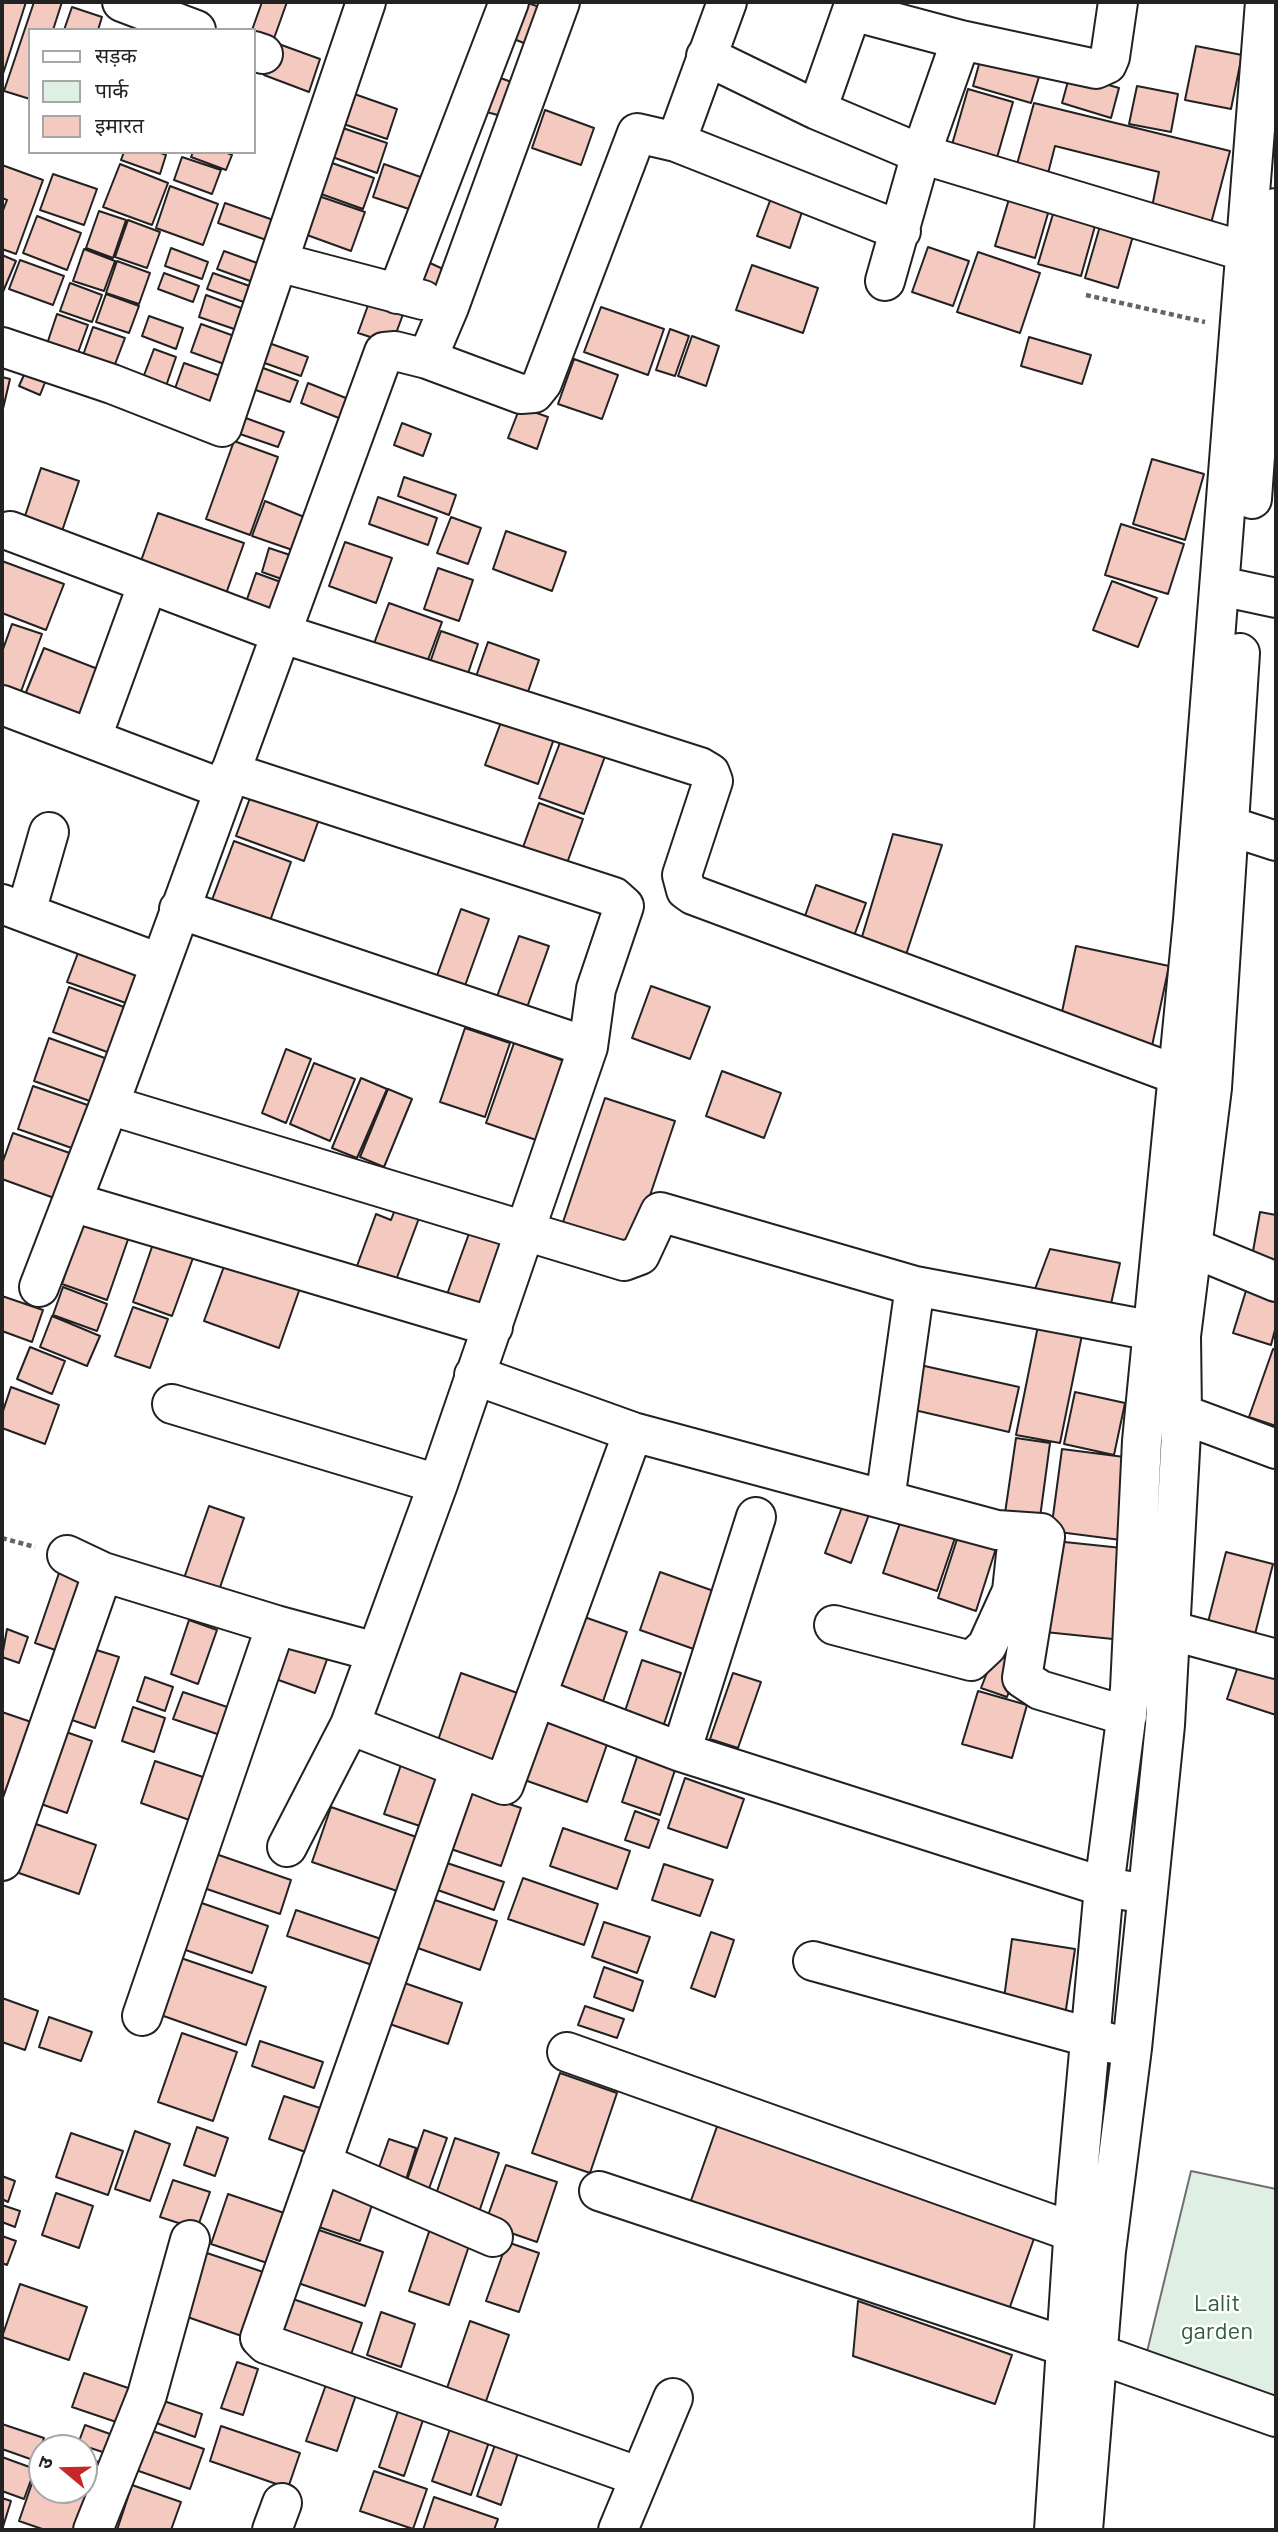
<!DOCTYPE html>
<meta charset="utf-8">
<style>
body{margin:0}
#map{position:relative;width:1278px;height:2532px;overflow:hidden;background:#fff;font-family:Barlow,"Noto Sans Devanagari",sans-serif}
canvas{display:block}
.frame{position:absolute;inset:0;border:4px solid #222;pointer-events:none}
.legend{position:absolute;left:28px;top:28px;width:228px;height:126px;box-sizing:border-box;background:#fff;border:2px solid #a7a7a7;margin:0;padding:9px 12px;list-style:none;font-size:21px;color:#222}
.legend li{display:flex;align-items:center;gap:14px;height:35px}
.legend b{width:35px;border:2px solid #a7a7a7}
.north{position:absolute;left:28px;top:2434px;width:70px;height:70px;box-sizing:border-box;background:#fff;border:2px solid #a7a7a7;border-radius:50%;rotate:289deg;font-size:19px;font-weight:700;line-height:28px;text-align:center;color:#222}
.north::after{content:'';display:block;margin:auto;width:24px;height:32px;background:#c62828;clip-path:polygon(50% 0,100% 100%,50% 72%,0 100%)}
</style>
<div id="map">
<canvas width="1278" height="2532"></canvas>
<div class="frame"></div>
<ul class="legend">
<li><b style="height:9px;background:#fff"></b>सड़क</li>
<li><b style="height:19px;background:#e0efe3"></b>पार्क</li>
<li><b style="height:19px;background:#f3c9c0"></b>इमारत</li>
</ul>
<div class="north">उ</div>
</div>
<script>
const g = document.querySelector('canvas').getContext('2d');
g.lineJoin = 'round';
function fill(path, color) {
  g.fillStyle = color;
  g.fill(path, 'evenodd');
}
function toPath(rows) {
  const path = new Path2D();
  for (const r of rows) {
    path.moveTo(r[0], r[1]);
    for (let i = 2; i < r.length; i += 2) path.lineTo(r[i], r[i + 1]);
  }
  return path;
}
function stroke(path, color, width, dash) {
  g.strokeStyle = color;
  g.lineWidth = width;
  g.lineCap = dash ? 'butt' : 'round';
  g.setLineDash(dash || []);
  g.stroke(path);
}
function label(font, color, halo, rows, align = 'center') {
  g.font = font + ' Barlow,sans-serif';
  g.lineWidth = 5;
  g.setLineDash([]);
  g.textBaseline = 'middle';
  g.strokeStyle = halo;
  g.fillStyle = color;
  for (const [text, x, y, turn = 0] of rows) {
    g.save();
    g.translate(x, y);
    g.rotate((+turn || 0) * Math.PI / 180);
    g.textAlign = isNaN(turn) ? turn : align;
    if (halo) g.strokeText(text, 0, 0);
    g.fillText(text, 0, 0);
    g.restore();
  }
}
const green = toPath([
 [1191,2171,1276,2189,1276,2403,1145,2360,1191,2171]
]);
const building = toPath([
 [2,2,26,2,2,77,2,2],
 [34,2,62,2,53,30,30,30,30,99,4,91,34,2],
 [262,2,287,2,272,44,254,37,252,30,262,2],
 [525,2,554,12,539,49,501,34,525,2],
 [72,7,102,17,98,30,64,30,72,7],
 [276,43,320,59,309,92,264,75,276,43],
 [1196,46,1242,55,1231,109,1185,100,1196,46],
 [983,50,1042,67,1031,103,973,86,983,50],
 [487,73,525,87,513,119,475,109,487,73],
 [1070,74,1119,88,1111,118,1062,103,1070,74],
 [1137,86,1178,94,1171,132,1129,124,1137,86],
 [968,89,1013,102,994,168,949,155,968,89],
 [343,90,397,109,387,139,332,120,343,90],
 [1034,103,1230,151,1209,231,1150,217,1159,172,1055,146,1045,185,1014,175,1034,103],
 [545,110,594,128,581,165,532,148,545,110],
 [331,124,387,143,377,173,321,153,331,124],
 [124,152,158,152,166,155,160,174,121,160,124,152],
 [193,152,225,152,232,155,226,170,191,157,193,152],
 [182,157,221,170,212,194,174,180,182,157],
 [321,159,374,178,363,209,310,190,321,159],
 [120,164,168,183,152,225,103,207,120,164],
 [384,164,429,180,418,212,373,197,384,164],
 [2,165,43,180,16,254,2,249,2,213,7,200,2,198,2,165],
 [53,174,97,189,84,225,40,210,53,174],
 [170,186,218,204,203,245,156,228,170,186],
 [310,193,365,212,351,251,296,231,310,193],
 [771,198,803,209,790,248,757,236,771,198],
 [1009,199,1049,210,1035,258,995,246,1009,199],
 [225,203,279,222,272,242,218,223,225,203],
 [99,211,126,220,113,258,86,248,99,211],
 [1053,214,1095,226,1081,276,1038,264,1053,214],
 [37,216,81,233,67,270,23,253,37,216],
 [128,220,160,232,147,268,115,257,128,220],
 [1100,226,1133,236,1118,288,1085,278,1100,226],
 [928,247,969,261,953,306,912,292,928,247],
 [171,248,208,262,202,279,165,266,171,248],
 [84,249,115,261,104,291,73,281,84,249],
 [224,251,271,268,264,286,217,269,224,251],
 [978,252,1040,273,1020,333,957,312,978,252],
 [2,255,16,261,2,294,2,255],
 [419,258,454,274,445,299,410,284,419,258],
 [20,260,64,276,53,305,9,289,20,260],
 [117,261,150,273,139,304,106,293,117,261],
 [752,265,818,288,803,333,736,310,752,265],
 [164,273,199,286,193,302,158,289,164,273],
 [213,273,258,289,252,305,207,289,213,273],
 [70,283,102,295,92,322,60,311,70,283],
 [106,294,139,306,129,333,96,322,106,294],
 [206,295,244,309,237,330,199,317,206,295],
 [371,297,405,309,392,344,358,333,371,297],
 [601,307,664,329,648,375,584,352,601,307],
 [57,314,88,325,75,361,45,350,57,314],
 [149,316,183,328,176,349,142,336,149,316],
 [201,324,248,341,238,369,191,352,201,324],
 [93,327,125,338,112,372,81,361,93,327],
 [670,329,689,336,675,376,656,370,670,329],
 [692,336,719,346,706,386,678,376,692,336],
 [1029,337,1091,355,1082,384,1021,366,1029,337],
 [266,342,308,357,301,376,259,361,266,342],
 [154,349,176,357,164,392,141,383,154,349],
 [574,359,618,375,602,419,558,404,574,359],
 [184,363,232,380,220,414,172,397,184,363],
 [255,365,298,381,290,402,247,387,255,365],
 [28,366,48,375,40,395,19,386,28,366],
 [2,377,10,379,2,413,2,377],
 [308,383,356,402,349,422,301,403,308,383],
 [520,407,548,417,537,449,508,438,520,407],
 [243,417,284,432,278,447,237,433,243,417],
 [402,423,431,434,423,456,394,445,402,423],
 [234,441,278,457,250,535,206,519,234,441],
 [1152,459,1204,474,1185,540,1133,524,1152,459],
 [41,468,79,481,60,537,22,525,41,468],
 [404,477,456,495,449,515,398,496,404,477],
 [378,497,437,518,428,545,369,524,378,497],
 [265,501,314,521,304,554,252,536,265,501],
 [158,513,244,543,222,605,136,575,158,513],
 [451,517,481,528,468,564,437,553,451,517],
 [1121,524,1184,544,1168,594,1105,575,1121,524],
 [506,531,566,552,552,591,493,569,506,531],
 [345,542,392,558,376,603,329,586,345,542],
 [269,548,299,558,290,582,262,572,269,548],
 [2,561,64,584,46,630,2,613,2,561],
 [438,568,473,580,459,621,424,609,438,568],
 [256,573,289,585,276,622,243,611,256,573],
 [1112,581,1157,598,1138,647,1093,630,1112,581],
 [389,603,442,622,422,676,369,657,389,603],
 [12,624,42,634,15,708,2,703,2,652,12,624],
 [441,631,478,644,463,688,426,674,441,631],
 [488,642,539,660,522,709,471,691,488,642],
 [44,648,108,673,84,733,20,707,44,648],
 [504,714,556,733,538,784,485,765,504,714],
 [564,732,608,748,584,814,539,798,564,732],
 [254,787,322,811,304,861,236,836,254,787],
 [539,803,583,819,562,877,518,861,539,803],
 [893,834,942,845,902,967,858,950,893,834],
 [234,841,291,862,270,921,212,900,234,841],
 [816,885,866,903,850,947,800,930,816,885],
 [461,909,489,919,462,994,434,984,461,909],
 [519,936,549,946,525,1013,495,1002,519,936],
 [81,945,150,970,137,1007,67,982,81,945],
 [1076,946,1169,966,1152,1046,1059,1026,1076,946],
 [651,986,710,1007,690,1059,632,1038,651,986],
 [69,987,135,1011,118,1056,53,1032,69,987],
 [465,1028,510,1043,485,1117,440,1102,465,1028],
 [49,1038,116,1062,101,1105,34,1081,49,1038],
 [514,1043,578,1066,551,1145,486,1123,514,1043],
 [286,1049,311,1059,286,1123,262,1113,286,1049],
 [314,1063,355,1079,330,1141,290,1124,314,1063],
 [722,1071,781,1093,764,1138,706,1116,722,1071],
 [361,1078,387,1089,357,1158,332,1148,361,1078],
 [33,1086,99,1109,83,1152,18,1129,33,1086],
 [388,1089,412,1099,384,1167,360,1157,388,1089],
 [605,1098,675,1121,630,1255,560,1231,605,1098],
 [13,1133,81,1157,65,1202,2,1179,2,1164,13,1133],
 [401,1194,425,1202,392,1291,353,1277,376,1214,391,1220,401,1194],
 [86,1212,132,1228,107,1300,62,1284,86,1212],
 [1260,1212,1276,1215,1276,1273,1250,1268,1260,1212],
 [471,1228,513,1243,486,1315,445,1300,471,1228],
 [153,1244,193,1258,172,1316,133,1302,153,1244],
 [1050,1249,1120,1263,1109,1313,1032,1297,1050,1249],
 [226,1261,300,1288,279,1348,204,1321,226,1261],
 [1249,1281,1276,1290,1276,1326,1271,1345,1233,1333,1249,1281],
 [63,1287,107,1304,97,1331,53,1315,63,1287],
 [2,1296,43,1310,32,1342,2,1331,2,1296],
 [133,1307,168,1319,150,1368,115,1356,133,1307],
 [52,1316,100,1336,87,1366,40,1347,52,1316],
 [1039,1321,1083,1330,1060,1443,1016,1435,1039,1321],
 [30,1347,65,1361,52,1394,17,1379,30,1347],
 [1273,1349,1276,1350,1276,1426,1249,1417,1273,1349],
 [920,1365,1019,1387,1009,1432,910,1409,920,1365],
 [11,1387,59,1405,45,1444,2,1428,2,1414,11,1387],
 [1075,1392,1125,1403,1114,1455,1064,1444,1075,1392],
 [1016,1438,1050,1443,1039,1525,1004,1520,1016,1438],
 [1062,1449,1132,1458,1121,1540,1051,1531,1062,1449],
 [845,1499,871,1509,851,1563,825,1553,845,1499],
 [209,1506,244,1518,217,1596,182,1584,209,1506],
 [904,1511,958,1529,937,1591,883,1573,904,1511],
 [960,1530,998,1542,976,1611,938,1598,960,1530],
 [1055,1541,1122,1548,1113,1639,1045,1632,1055,1541],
 [1226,1552,1273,1564,1254,1638,1207,1626,1226,1552],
 [660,1572,725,1595,705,1653,640,1630,660,1572],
 [59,1573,85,1582,61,1652,35,1643,59,1573],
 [573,1613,627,1632,600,1710,546,1691,573,1613],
 [189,1620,217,1630,198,1684,171,1674,189,1620],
 [7,1629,28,1637,19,1663,2,1657,7,1629],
 [284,1636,330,1651,315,1693,270,1677,284,1636],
 [997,1647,1022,1656,1007,1697,981,1688,997,1647],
 [93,1649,119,1657,95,1728,69,1719,93,1649],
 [1241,1657,1276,1669,1276,1715,1227,1699,1241,1657],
 [642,1660,681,1673,663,1727,624,1714,642,1660],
 [461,1673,526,1696,498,1777,433,1755,461,1673],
 [733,1673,761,1682,738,1748,710,1739,733,1673],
 [145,1677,173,1687,165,1711,137,1701,145,1677],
 [978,1691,1027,1705,1012,1758,962,1744,978,1691],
 [183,1692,236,1710,226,1737,173,1719,183,1692],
 [133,1707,165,1718,154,1752,122,1741,133,1707],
 [540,1708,611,1733,587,1802,516,1777,540,1708],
 [2,1712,37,1724,12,1796,2,1792,2,1712],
 [66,1732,92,1741,67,1813,41,1804,66,1732],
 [641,1745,679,1758,660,1815,622,1802,641,1745],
 [403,1759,451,1775,432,1830,384,1814,403,1759],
 [155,1761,212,1780,198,1823,141,1803,155,1761],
 [685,1778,744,1799,727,1848,668,1828,685,1778],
 [462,1788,521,1808,501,1866,442,1846,462,1788],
 [331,1807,422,1839,403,1893,312,1862,331,1807],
 [635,1811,659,1820,649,1848,625,1840,635,1811],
 [33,1823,96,1845,79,1894,16,1872,33,1823],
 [563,1828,630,1851,617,1889,550,1866,563,1828],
 [213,1853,291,1880,280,1914,201,1887,213,1853],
 [441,1861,504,1882,494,1910,432,1888,441,1861],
 [664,1864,713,1880,700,1916,652,1900,664,1864],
 [523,1878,598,1904,584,1945,508,1919,523,1878],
 [429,1898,497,1921,480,1970,412,1946,429,1898],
 [193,1900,268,1926,252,1973,177,1947,193,1900],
 [296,1910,384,1940,375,1966,287,1936,296,1910],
 [604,1922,650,1937,637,1973,592,1957,604,1922],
 [711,1932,734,1940,715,1997,691,1988,711,1932],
 [1012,1939,1075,1949,1065,2016,1003,2006,1012,1939],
 [175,1956,266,1987,246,2045,155,2013,175,1956],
 [604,1967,643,1981,633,2011,594,1997,604,1967],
 [393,1979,462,2003,448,2044,378,2020,393,1979],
 [2,1998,38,2011,25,2050,2,2042,2,1998],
 [585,2006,624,2019,617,2038,578,2025,585,2006],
 [49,2017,92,2032,81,2061,39,2047,49,2017],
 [182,2033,237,2052,213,2121,158,2102,182,2033],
 [260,2041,323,2062,314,2088,252,2066,260,2041],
 [560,2073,617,2093,590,2173,532,2153,560,2073],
 [284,2096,326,2110,311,2154,269,2139,284,2096],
 [720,2118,1037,2230,1005,2321,688,2209,720,2118],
 [197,2127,228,2138,215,2176,184,2165,197,2127],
 [424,2130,447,2138,425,2200,403,2192,424,2130],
 [135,2131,170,2144,150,2201,115,2189,135,2131],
 [71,2133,123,2151,108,2195,56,2177,71,2133],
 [455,2138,499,2153,476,2221,432,2206,455,2138],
 [389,2139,416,2148,404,2186,376,2176,389,2139],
 [506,2165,557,2182,537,2242,485,2224,506,2165],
 [334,2175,377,2190,360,2241,316,2226,334,2175],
 [2,2176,15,2181,8,2202,2,2199,2,2176],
 [173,2180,210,2192,197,2229,160,2217,173,2180],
 [56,2193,93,2206,79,2248,42,2235,56,2193],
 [228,2194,296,2217,279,2267,211,2244,228,2194],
 [2,2205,20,2211,15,2227,2,2222,2,2205],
 [431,2226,471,2240,449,2305,409,2291,431,2226],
 [316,2229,383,2252,365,2306,298,2283,316,2229],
 [2,2236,16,2241,7,2265,2,2263,2,2236],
 [507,2242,539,2253,519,2312,486,2301,507,2242],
 [198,2250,278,2277,256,2341,176,2313,198,2250],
 [20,2284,87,2307,69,2360,2,2337,20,2284],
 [293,2299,362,2323,347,2366,278,2342,293,2299],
 [858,2301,1012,2355,995,2404,853,2356,858,2301],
 [381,2312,415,2324,401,2367,367,2355,381,2312],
 [470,2321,509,2335,485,2404,446,2391,470,2321],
 [237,2362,258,2369,243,2415,221,2408,237,2362],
 [84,2373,143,2393,131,2427,72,2407,84,2373],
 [328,2379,358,2389,337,2451,306,2441,328,2379],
 [158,2399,202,2414,195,2437,151,2421,158,2399],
 [398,2411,423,2420,404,2476,379,2467,398,2411],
 [2,2424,44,2438,36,2461,2,2449,2,2424],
 [85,2425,124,2439,118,2457,78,2444,85,2425],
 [221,2426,300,2453,288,2488,210,2461,221,2426],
 [147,2429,204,2449,190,2489,133,2469,147,2429],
 [450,2429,489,2442,471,2495,432,2481,450,2429],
 [496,2442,519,2450,501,2505,477,2496,496,2442],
 [42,2454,42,2490,84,2490,84,2457,110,2466,88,2530,45,2530,19,2521,42,2454],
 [2,2457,35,2469,24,2499,2,2491,2,2457],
 [374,2471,427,2489,413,2529,360,2511,374,2471],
 [132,2485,181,2502,171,2530,117,2530,132,2485],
 [434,2497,498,2519,494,2530,423,2530,434,2497],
 [2,2498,11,2501,2,2530,2,2498]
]);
const path = toPath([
 [1086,295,1205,322],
 [2,1538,35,1547]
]);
const minor = toPath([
 [122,2,196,30],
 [852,11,961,40,1096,69,1107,64,1110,57,1118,2],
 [254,51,263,54],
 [706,56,817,110,921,154,1243,251],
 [817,110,855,2],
 [676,142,727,2],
 [278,262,423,300],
 [885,281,921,154,961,40],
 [397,294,509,2],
 [2,347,112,384,222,427,366,2],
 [427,359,449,307,560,2],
 [1252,499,1269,258,1276,208],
 [10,531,280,633,700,767,710,773,713,781,682,875,686,890,693,895,1199,1083],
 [1220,586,1276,598],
 [2,705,223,789],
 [92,737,148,583],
 [230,772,614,897,624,906,596,989,588,1047,438,1484,350,1725,287,1847],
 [1208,819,1276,841],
 [2,904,159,963],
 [179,909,588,1047],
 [26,912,49,832],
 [109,1105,624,1261,640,1255,660,1212,915,1286,1175,1335],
 [72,1202,493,1327],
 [1189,1246,1276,1282],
 [39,1287,109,1105,384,352,395,351,427,359,521,394,534,393,542,383,637,133,676,142,901,231],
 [474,1375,633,1432,997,1530,1041,1533,1045,1537,1022,1678,1040,1690,1127,1716],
 [172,1404,438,1484],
 [1182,1414,1276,1449],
 [885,1500,915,1286],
 [67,1555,103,1572,276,1625,376,1652],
 [834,1625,971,1661,987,1646,1012,1591,1016,1554],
 [1169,1630,1276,1659],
 [536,1697,681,1752,1104,1887,1129,1891],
 [350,1725,504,1785,633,1432],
 [681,1752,756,1517],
 [460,1769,260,2338,266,2344,640,2477],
 [2,1861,103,1572],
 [813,1961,1114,2044],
 [142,2016,276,1625],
 [567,2052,1073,2232],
 [321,2163,493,2237],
 [599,2191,1067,2347,1098,2354,1276,2417],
 [93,2530,147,2395,190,2240],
 [272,2530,282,2503],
 [618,2530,673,2398],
 [1054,2530,1076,2195,1104,1887,1130,1689,1142,1441,1193,920,1265,2],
 [1083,2530,1106,2251,1132,2048,1165,1725,1182,1414,1181,1336,1212,1088,1240,653]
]);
const parkNames = [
 ["Lalit",1217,2303],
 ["garden",1217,2331]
];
fill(green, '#e0efe3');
stroke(green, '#6f6f6f', 2);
fill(building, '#f3c9c0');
stroke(building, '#222', 2);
stroke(minor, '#222', 42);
stroke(path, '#646464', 4.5, [5, 3.5]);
stroke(minor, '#fff', 38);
label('24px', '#2f5e38', '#fff', parkNames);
</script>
